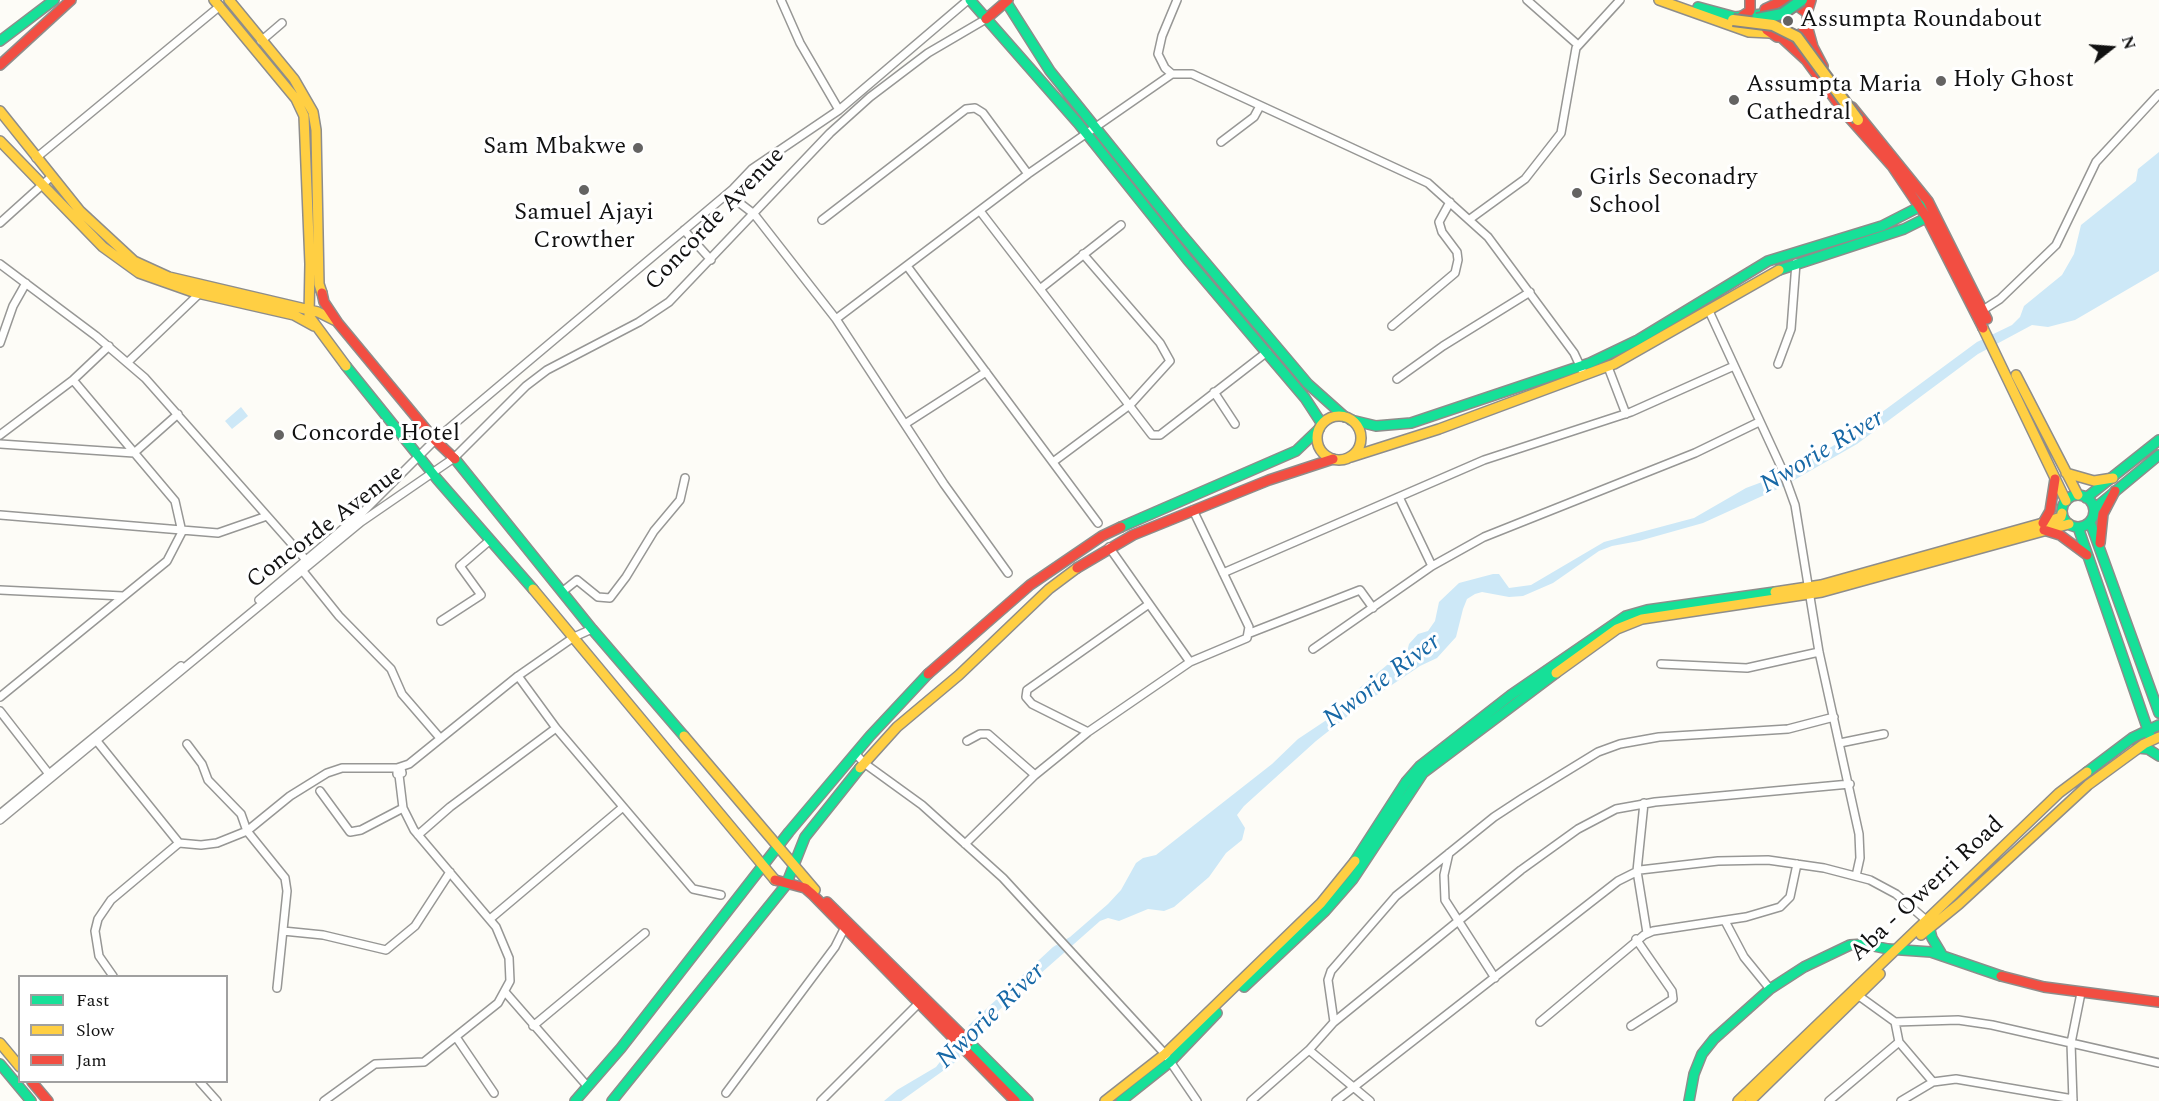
<!DOCTYPE html>
<style>
body{margin:0}
#map{position:relative;width:2159px;height:1101px;overflow:hidden;background:#fdfcf7;font-family:Spectral,serif}
canvas{display:block}
.legend{position:absolute;left:18px;top:975px;width:210px;height:108px;box-sizing:border-box;background:#fff;border:2px solid #a0a0a0;margin:0;padding:8px 10px;list-style:none;font-size:18px;color:#111}
.legend li{display:flex;align-items:center;gap:12px;height:30px}
.legend b{width:30px;border:2px solid #a0a0a0}
.north{position:absolute;left:2081px;top:18px;width:60px;height:60px;-webkit-text-stroke:4px #fff;paint-order:stroke;rotate:73deg;font-size:16px;font-weight:700;line-height:24px;text-align:center;color:#111}
.north::after{content:'';display:block;margin:auto;width:21px;height:27px;background:#111;clip-path:polygon(50% 0,100% 100%,50% 72%,0 100%)}
</style>
<div id="map">
<canvas width="2159" height="1101"></canvas>
<ul class="legend">
<li><b style="height:8px;background:#16e098"></b>Fast</li>
<li><b style="height:8px;background:#ffcf43"></b>Slow</li>
<li><b style="height:8px;background:#f24e42"></b>Jam</li>
</ul>
<div class="north">N</div>
</div>
<script>
const g = document.querySelector('canvas').getContext('2d');
g.lineJoin = 'round';
function fill(path, color) {
  g.fillStyle = color;
  g.fill(path, 'evenodd');
}
function toPath(rows) {
  const path = new Path2D();
  for (const r of rows) {
    if (r.length === 3) {
      path.moveTo(r[0] + r[2], r[1]);
      path.arc(r[0], r[1], r[2], 0, 2 * Math.PI);
      continue;
    }
    path.moveTo(r[0], r[1]);
    for (let i = 2; i < r.length; i += 2) path.lineTo(r[i], r[i + 1]);
  }
  return path;
}
function stroke(path, color, width, dash) {
  g.strokeStyle = color;
  g.lineWidth = width;
  g.lineCap = dash ? 'butt' : 'round';
  g.setLineDash(dash || []);
  g.stroke(path);
}
function label(font, color, halo, rows, align = 'center') {
  g.font = font + ' Spectral,serif';
  g.lineWidth = 6;
  g.setLineDash([]);
  g.textBaseline = 'middle';
  g.strokeStyle = halo;
  g.fillStyle = color;
  for (const [text, x, y, turn = 0] of rows) {
    g.save();
    g.translate(x, y);
    g.rotate((+turn || 0) * Math.PI / 180);
    g.textAlign = isNaN(turn) ? turn : align;
    if (halo) g.strokeText(text, 0, 0);
    g.fillText(text, 0, 0);
    g.restore();
  }
}
const water = toPath([
 [2159,152,2159,271,2075,320,2048,327,2032,325,1978,354,1857,444,1782,487,1703,523,1639,541,1612,546,1599,551,1553,583,1523,596,1509,597,1482,592,1475,594,1467,599,1463,609,1456,637,1437,658,1420,666,1359,707,1316,741,1244,806,1237,815,1245,828,1242,840,1226,853,1209,877,1174,907,1164,911,1148,909,1119,921,1108,918,1100,921,980,1027,959,1052,960,1057,954,1063,901,1101,884,1101,897,1090,936,1067,970,1024,1053,947,1070,937,1108,904,1121,890,1136,863,1143,858,1156,855,1272,764,1298,739,1343,709,1356,691,1387,665,1401,661,1406,656,1409,644,1418,634,1428,631,1435,621,1439,602,1459,583,1493,574,1499,574,1509,588,1531,585,1604,542,1694,518,1746,488,1789,472,1817,456,1855,432,1977,342,2012,325,2020,317,2024,306,2062,275,2074,254,2081,225,2136,181,2138,169],
 [241,407,248,416,232,429,225,421]
]);
const street = toPath([
 [781,0,800,43,839,110],
 [1177,0,1162,36,1158,54,1165,68,1172,74,1192,74,1428,183,1488,237,1574,353,1582,370],
 [1527,0,1578,45],
 [261,41,282,23],
 [1221,142,1254,117,1260,106],
 [36,158,220,6],
 [733,189,741,204,754,214,836,319,944,484,1008,573],
 [980,211,1152,435,1160,435,1267,352],
 [1470,219,1525,179,1561,133,1576,48,1620,0],
 [822,220,966,109,975,108,983,113,1028,174],
 [0,223,51,177],
 [684,230,711,260],
 [0,264,96,336,145,378,306,560],
 [907,266,1098,523],
 [1040,289,1121,225],
 [1983,310,2000,299,2056,245,2096,162,2159,94],
 [1709,311,1782,469,1795,505,1819,652,1859,834,1860,858,1856,876],
 [836,319,1028,174,1172,74],
 [1392,326,1455,273,1458,260,1457,252,1442,232,1439,222,1450,202],
 [0,343,13,306,26,283],
 [128,362,199,294],
 [1778,364,1791,329,1796,263],
 [1608,367,1626,414],
 [1397,379,1443,346,1530,292],
 [1214,392,1235,424],
 [905,424,986,372],
 [0,435,73,380,109,346],
 [0,444,134,453,178,414],
 [1053,462,1131,404,1170,361,1160,343,1083,254],
 [1399,497,1432,566,1484,537,1695,453,1759,422],
 [0,515,218,533,267,516],
 [1109,547,1190,662],
 [302,570,339,616,391,669,402,694,440,738],
 [1223,573,1484,460,1631,412,1734,366],
 [0,590,123,596],
 [562,592,577,580,598,597,610,598,626,577,654,531,680,500,685,478],
 [259,600,364,511,435,440,733,189,752,169,839,110,968,0],
 [441,621,481,595,460,566,489,541],
 [1250,633,1360,590,1373,608],
 [1313,649,1432,566],
 [1661,664,1747,668,1819,652],
 [518,676,556,728,693,889,721,895],
 [0,697,167,561,182,532,175,501,73,380],
 [0,711,49,774],
 [1088,732,1032,704,1026,697,1027,690,1149,604],
 [96,740,179,843,201,845,217,843,247,831,290,796,327,773,342,768,399,768],
 [967,741,980,734,988,734,1035,775],
 [1840,743,1884,734],
 [187,744,202,764,208,780,241,814,247,831,285,878,287,891,277,988],
 [855,753,864,763,922,805,1003,878,1165,1054,1197,1101],
 [401,768,402,773,397,774,397,768,409,764,518,676,574,637,592,629],
 [320,791,350,832,361,830,403,808],
 [1644,803,1637,871,1647,933],
 [0,814,181,666],
 [0,820,361,522,454,458,526,386,547,370,639,322,669,302,830,133,870,97,928,53,986,19],
 [418,835,450,807,556,728],
 [965,844,1035,775,1088,732,1190,662,1247,638,1249,627,1193,510],
 [1449,853,1444,875,1445,900,1495,978],
 [490,919,623,807],
 [1725,921,1744,957,1770,989],
 [283,931,323,935,386,950,415,926,450,872],
 [113,976,99,956,95,931,98,919,111,900,179,843],
 [506,993,588,1087],
 [1859,996,1895,1022,1958,1020,1992,1025,2159,1063],
 [1334,1022,1521,870,1578,829,1616,809,1655,802,1850,784],
 [1540,1022,1644,935,1653,931,1746,917,1780,907,1790,897,1797,864],
 [1895,1022,1899,1042,1933,1082],
 [533,1026,645,933],
 [1631,1026,1673,999,1672,991,1636,939],
 [456,1037,494,1093],
 [1309,1050,1334,1022,1328,980,1331,971,1396,896,1494,817,1523,798,1598,752,1620,744,1659,737,1788,729,1834,717],
 [200,1082,217,1101],
 [726,1093,835,947,844,929],
 [324,1101,375,1064,424,1062,498,1003,510,981,509,958,496,927,414,830,403,808,399,775],
 [821,1101,918,1004],
 [1251,1101,1309,1050,1370,1101],
 [1336,1101,1618,881,1640,870,1718,861,1768,860,1824,868,1870,880,1896,894,1926,920],
 [1829,1101,1899,1042],
 [1901,1101,1933,1082,1956,1079,2073,1099],
 [2073,1101,2071,1043,2081,993]
]);
const fast = toPath([
 [970,0,1078,123,1187,259,1305,398,1322,424],
 [1005,0,1050,71,1178,230,1308,384,1345,417],
 [1698,7,1735,17,1763,14],
 [0,41,54,0],
 [1779,270,1904,229,1930,216],
 [346,366,437,479,533,589],
 [1351,420,1376,426,1411,423,1590,363,1638,340,1768,261,1882,226,1923,205],
 [455,459,592,629,684,736],
 [2078,511,16],
 [2086,498,2159,440],
 [2094,509,2159,455],
 [2090,522,2159,713],
 [1121,527,1296,451,1319,429],
 [2078,527,2150,736],
 [2138,748,2148,749,2159,756],
 [2087,772,2132,738,2159,725],
 [1355,861,1406,782,1420,766,1511,695,1626,616,1647,610,1775,592],
 [1928,923,1932,938,1941,953],
 [1244,987,1325,911,1353,879,1423,773,1556,673],
 [969,1042,1028,1101],
 [0,1064,31,1101],
 [575,1101,621,1048,789,832,870,736,928,674],
 [612,1101,786,885,805,837,860,768],
 [1121,1101,1170,1062,1217,1013],
 [1689,1101,1694,1074,1702,1054,1714,1039,1770,989,1804,967,1850,945,1864,944,1888,949,1931,952,2001,976]
]);
const slow = toPath([
 [214,0,296,99,304,116,310,264,309,316,346,366],
 [229,0,294,79,313,112,316,130,319,284,322,293],
 [1659,0,1749,32,1770,33],
 [0,111,80,211,134,261,169,277,318,312,334,320],
 [0,141,103,247,139,273,193,292,294,315,314,326],
 [1983,328,2066,501],
 [2016,375,2078,495],
 [1339,438,22],
 [1351,457,1439,429,1614,364,1779,270],
 [2066,473,2094,481,2113,478],
 [533,589,775,880],
 [1775,592,1821,585,2043,523,2061,517,2062,513],
 [1556,673,1617,629,1642,619,1822,592,2069,524],
 [684,736,815,890],
 [860,768,897,727,959,675,1049,589,1077,568],
 [1921,935,1959,904,2088,785,2144,744,2159,737],
 [0,1043,20,1067],
 [1105,1101,1165,1054,1321,903,1355,861],
 [1738,1101,2059,793,2087,772],
 [1750,1101,1880,974]
]);
const jam = toPath([
 [1807,13,1792,2,1782,1,1765,9,1762,22,1767,30,1777,37,1797,36,1808,29,1807,13,1811,0],
 [1742,16,1750,11,1750,0],
 [986,19,1008,0],
 [1808,29,1813,47,1823,66],
 [1782,38,1806,60,1845,113,1892,166,1927,218,1983,328],
 [0,65,71,0],
 [1852,107,1928,201,1987,319],
 [322,293,324,302,338,323,435,440,455,459],
 [2043,523,2050,511,2055,479],
 [2044,530,2060,535,2087,555],
 [2100,543,2103,514,2115,491],
 [1077,568,1133,535,1269,480,1333,459],
 [928,674,1030,585,1102,536,1121,527],
 [775,880,805,888,813,895,1015,1101],
 [827,902,969,1042],
 [2001,976,2044,987,2159,1002],
 [32,1082,48,1101]
]);
const fastBridge = toPath([
 [1757,19,1782,14,1802,0]
]);
const slowBridge = toPath([
 [1733,20,1773,25,1797,37,1858,120]
]);
const markers = [
 [1788,21,6,"#646362"],
 [1941,81,6,"#646362"],
 [1734,100,6,"#646362"],
 [638,148,6,"#646362"],
 [584,190,6,"#646362"],
 [1577,193,6,"#646362"],
 [279,435,6,"#646362"]
];
const poiNames = [
 ["Assumpta Roundabout",1800,21],
 ["Holy Ghost",1953,81],
 ["Assumpta Maria",1746,86],
 ["Cathedral",1746,114],
 ["Sam Mbakwe",626,148,"right"],
 ["Girls Seconadry",1589,179],
 ["School",1589,207],
 ["Samuel Ajayi",584,214,"center"],
 ["Crowther",584,242,"center"],
 ["Concorde Hotel",291,435]
];
const streetNames = [
 ["Concorde Avenue",716,220,-46],
 ["Concorde Avenue",326,528,-37],
 ["Aba - Owerri Road",1928,890,-43]
];
const waterNames = [
 ["Nworie River",1823,453,-31],
 ["Nworie River",1383,682,-37],
 ["Nworie River",992,1017,-44]
];
fill(water, '#cde8f7');
stroke(street, '#979795', 10);
stroke(fast, '#8e8d8b', 12);
stroke(slow, '#8e8d8b', 12);
stroke(jam, '#8e8d8b', 12);
stroke(street, '#fffffe', 7);
stroke(fast, '#16e098', 9);
stroke(slow, '#ffcf43', 9);
stroke(jam, '#f24e42', 9);
stroke(fastBridge, '#858482', 14, []);
stroke(slowBridge, '#858482', 14, []);
stroke(fastBridge, '#16e098', 10);
stroke(slowBridge, '#ffcf43', 10);
for (const [x, y, r, color] of markers) {
  const dot = new Path2D();
  dot.arc(x, y, r, 0, 2 * Math.PI);
  g.fillStyle = color;
  g.fill(dot);
  stroke(dot, '#fff', 2);
}
label('24px', '#111', '#fff', poiNames, 'left');
label('24px', '#111', '#fff', streetNames);
label('italic 26px', '#1768a6', '#fff', waterNames);
</script>
